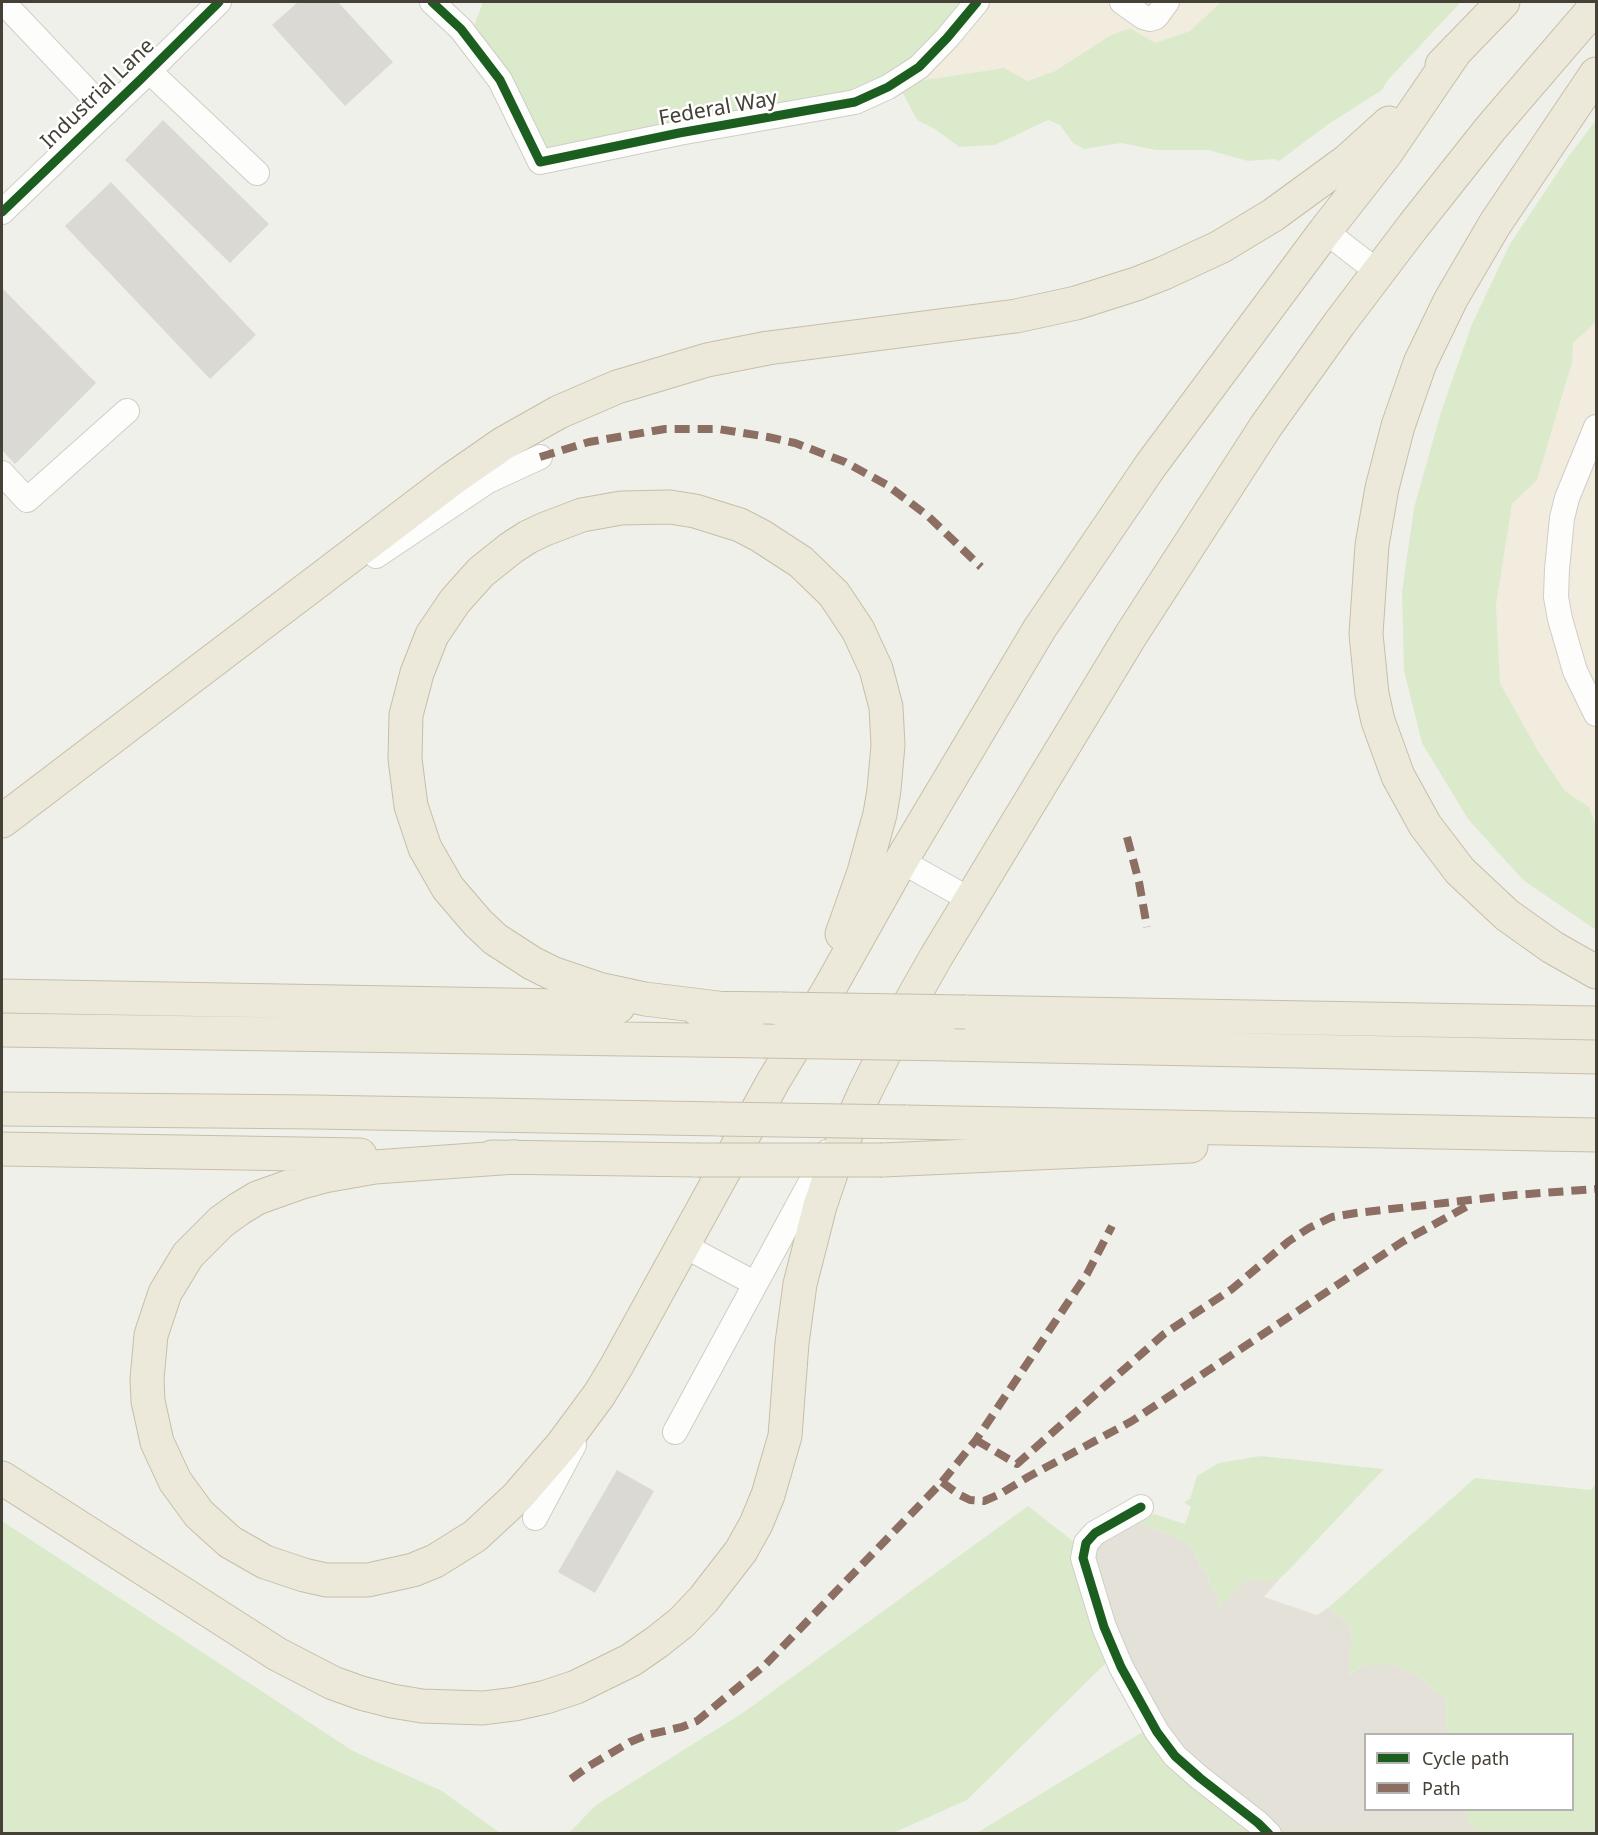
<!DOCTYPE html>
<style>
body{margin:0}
#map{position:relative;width:1598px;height:1835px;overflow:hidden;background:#f0f0eb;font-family:"Noto Sans",sans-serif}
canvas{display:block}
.frame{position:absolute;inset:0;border:3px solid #464137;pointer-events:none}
.legend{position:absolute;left:1364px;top:1733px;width:210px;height:78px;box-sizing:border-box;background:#fff;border:2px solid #b5b3af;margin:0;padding:8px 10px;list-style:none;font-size:18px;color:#464137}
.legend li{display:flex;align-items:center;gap:12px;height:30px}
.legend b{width:30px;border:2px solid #b5b3af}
</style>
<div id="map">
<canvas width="1598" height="1835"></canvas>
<div class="frame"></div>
<ul class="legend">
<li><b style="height:8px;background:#1b5e20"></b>Cycle path</li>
<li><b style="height:8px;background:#8d6e63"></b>Path</li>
</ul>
</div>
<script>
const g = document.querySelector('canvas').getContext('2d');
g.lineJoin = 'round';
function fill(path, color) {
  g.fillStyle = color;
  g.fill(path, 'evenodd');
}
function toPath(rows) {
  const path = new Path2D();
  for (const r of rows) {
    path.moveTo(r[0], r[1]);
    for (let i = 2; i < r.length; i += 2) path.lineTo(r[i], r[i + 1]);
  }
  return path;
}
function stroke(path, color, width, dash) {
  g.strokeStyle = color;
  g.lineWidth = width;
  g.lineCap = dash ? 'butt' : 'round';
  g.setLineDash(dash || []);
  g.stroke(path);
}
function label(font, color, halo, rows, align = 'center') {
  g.font = font + ' "Noto Sans",sans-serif';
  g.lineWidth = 5;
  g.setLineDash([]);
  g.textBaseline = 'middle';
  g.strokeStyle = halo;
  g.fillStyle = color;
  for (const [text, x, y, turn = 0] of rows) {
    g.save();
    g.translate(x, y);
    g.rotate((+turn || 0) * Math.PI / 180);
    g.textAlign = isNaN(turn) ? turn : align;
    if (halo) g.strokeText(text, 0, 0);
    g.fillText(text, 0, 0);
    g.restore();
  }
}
const residential = toPath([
 [1139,1522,1184,1541,1195,1552,1200,1565,1208,1574,1209,1583,1217,1594,1219,1606,1244,1581,1272,1581,1283,1575,1264,1597,1317,1615,1329,1607,1352,1628,1350,1674,1363,1665,1396,1665,1419,1676,1446,1700,1447,1734,1366,1734,1366,1810,1467,1810,1467,1821,1479,1833,1271,1833,1173,1755,1114,1657,1091,1541]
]);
const commercial = toPath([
 [974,2,1221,2,1190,31,1155,43,1130,28,1111,35,1055,71,1028,81,1004,68,912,82],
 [1596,322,1596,825,1589,807,1565,791,1538,751,1500,683,1496,605,1512,504,1537,480,1572,364,1573,343]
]);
const green = toPath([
 [483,2,974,2,900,80,543,159,469,39],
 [1221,2,1461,2,1387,81,1382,90,1330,123,1279,161,1274,159,1248,161,1208,150,1156,150,1121,143,1084,149,1073,143,1060,125,1048,120,995,145,959,147,935,129,917,120,899,86,912,82,1004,68,1028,81,1055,71,1111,35,1130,28,1155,43,1190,31],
 [1596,120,1596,322,1573,343,1572,363,1537,480,1512,504,1496,605,1500,683,1538,751,1565,791,1589,807,1596,825,1596,930,1523,880,1468,819,1422,743,1404,671,1402,591,1414,508,1441,412,1472,324,1510,244,1568,157],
 [1261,1456,1384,1469,1284,1575,1272,1581,1244,1581,1219,1607,1217,1594,1209,1583,1208,1574,1200,1565,1195,1552,1184,1541,1139,1522,1154,1514,1185,1524,1191,1507,1184,1502,1190,1499,1197,1476,1219,1463],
 [1475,1478,1591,1490,1596,1483,1596,1833,1479,1833,1467,1821,1467,1810,1572,1810,1572,1734,1447,1734,1446,1700,1419,1676,1396,1665,1363,1665,1349,1674,1352,1628,1329,1607],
 [1028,1506,1083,1549,1111,1658,967,1800,893,1833,568,1834,596,1805,744,1712],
 [2,1521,353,1751,442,1791,500,1833,2,1833],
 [1154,1725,1271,1834,975,1834]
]);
const building = toPath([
 [298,2,338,2,393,62,345,106,272,25],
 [163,120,269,224,230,263,125,160],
 [111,182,256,335,210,379,65,226],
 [2,288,96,383,15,464,2,450],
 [617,1470,654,1491,595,1593,558,1572]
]);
const minor = toPath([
 [3,2,107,112],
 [432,2,461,29,500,80,540,162,679,133,855,102,888,87,919,67,947,38,977,2],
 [1122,2,1143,17,1150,19,1156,17,1167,2],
 [149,71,257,173],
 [2,212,141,79,219,2],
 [1325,231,1378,272],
 [1596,427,1567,498,1562,518,1557,569,1556,597,1560,619,1575,671,1596,714],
 [2,473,27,500,127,411],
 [376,556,488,481,540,457],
 [901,861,969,899],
 [683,1245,754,1283],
 [675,1432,827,1152],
 [1141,1507,1095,1533,1086,1543,1083,1558,1104,1627,1121,1667,1157,1732,1175,1756,1200,1778,1258,1823,1269,1834],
 [535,1518,574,1445]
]);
const highway = toPath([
 [1442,65,1503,2],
 [1596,74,1495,224,1451,299,1420,363,1398,426,1382,488,1372,545,1366,634,1372,694,1378,721,1398,776,1425,825,1460,871,1507,915,1552,947,1596,972],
 [2,821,452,479,504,443,559,412,617,387,707,360,768,348,1016,316,1076,303,1136,284,1164,273,1220,247,1273,215,1347,161,1389,123],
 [2,996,618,1007],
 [696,1008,781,1009],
 [718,1008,645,999,599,989,552,973,532,963,495,939,478,923,448,888,425,848,411,806,405,759,406,715,417,673,432,635,455,601,481,572,511,548,528,537,545,529,582,515,621,508,670,507,695,511,740,525,761,536,801,562,834,594,858,630,876,669,886,707,888,745,884,790,880,814,864,872,842,934],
 [965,1012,1596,1023],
 [2,1030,763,1041],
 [947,1044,1596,1057],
 [2,1109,314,1112,720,1119],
 [905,1122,1596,1135],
 [2,1149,360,1155],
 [492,1157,697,1160],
 [515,1157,375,1167,324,1176,302,1182,257,1198,239,1209,221,1222,188,1255,165,1293,151,1335,147,1379,148,1401,157,1442,175,1481,199,1514,230,1542,265,1562,304,1575,326,1580,368,1580,413,1570,435,1561,475,1536,517,1497,562,1445,599,1395,616,1367,774,1080,828,991,901,861,1040,628,1151,465,1325,231,1386,153,1457,49],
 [883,1160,1191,1146],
 [2,1478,277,1654,333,1683,361,1693,392,1701,422,1706,483,1708,515,1704,546,1697,576,1687,631,1660,657,1642,681,1623,703,1600,741,1551,756,1524,768,1495,785,1436,792,1343,800,1284,820,1206,839,1150,865,1092,906,1010,936,957,1131,635,1266,426,1339,324,1414,225,1491,128,1596,6]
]);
const highwayBridge = toPath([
 [781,1009,965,1012],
 [763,1041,947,1044],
 [720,1119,905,1122],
 [697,1160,883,1160]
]);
const quiet = toPath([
 [540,457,589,442,665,429,718,429,768,437,795,443,845,462,887,485,928,516,981,567],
 [1127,837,1139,882,1147,927],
 [976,1440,1017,1464,1164,1334,1232,1289,1289,1241,1309,1228,1332,1217,1356,1213,1514,1195,1596,1189],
 [942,1482,958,1494,970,1500,984,1501,1000,1494,1028,1477,1132,1421,1402,1242,1473,1203],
 [571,1779,589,1766,630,1742,647,1735,682,1727,697,1721,765,1665,942,1482,976,1440,1087,1274,1112,1226]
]);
const cycleway = toPath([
 [432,2,461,29,500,80,540,162,679,133,855,102,888,87,919,67,947,38,977,2],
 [2,212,141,79,219,2],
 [1141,1507,1095,1533,1086,1543,1083,1558,1104,1627,1121,1667,1157,1732,1175,1756,1200,1778,1258,1823,1269,1834]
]);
const streetNames = [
 ["Industrial Lane",98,94,-44],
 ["Federal Way",718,109,-10]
];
fill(residential, '#e4e2d8');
fill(commercial, '#f2ecde');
fill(green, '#dceacc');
fill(building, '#dad9d3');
stroke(minor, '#cecdc8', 26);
stroke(highway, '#c7bea7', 35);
stroke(minor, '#fdfdfc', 24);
stroke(highway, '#ece8da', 33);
stroke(highwayBridge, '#c7bea7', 35, []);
stroke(highwayBridge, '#ece8da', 33);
stroke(quiet, '#8d6e63', 8, [15, 8]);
stroke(cycleway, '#1b5e20', 9);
label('21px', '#464137', '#fff', streetNames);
</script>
